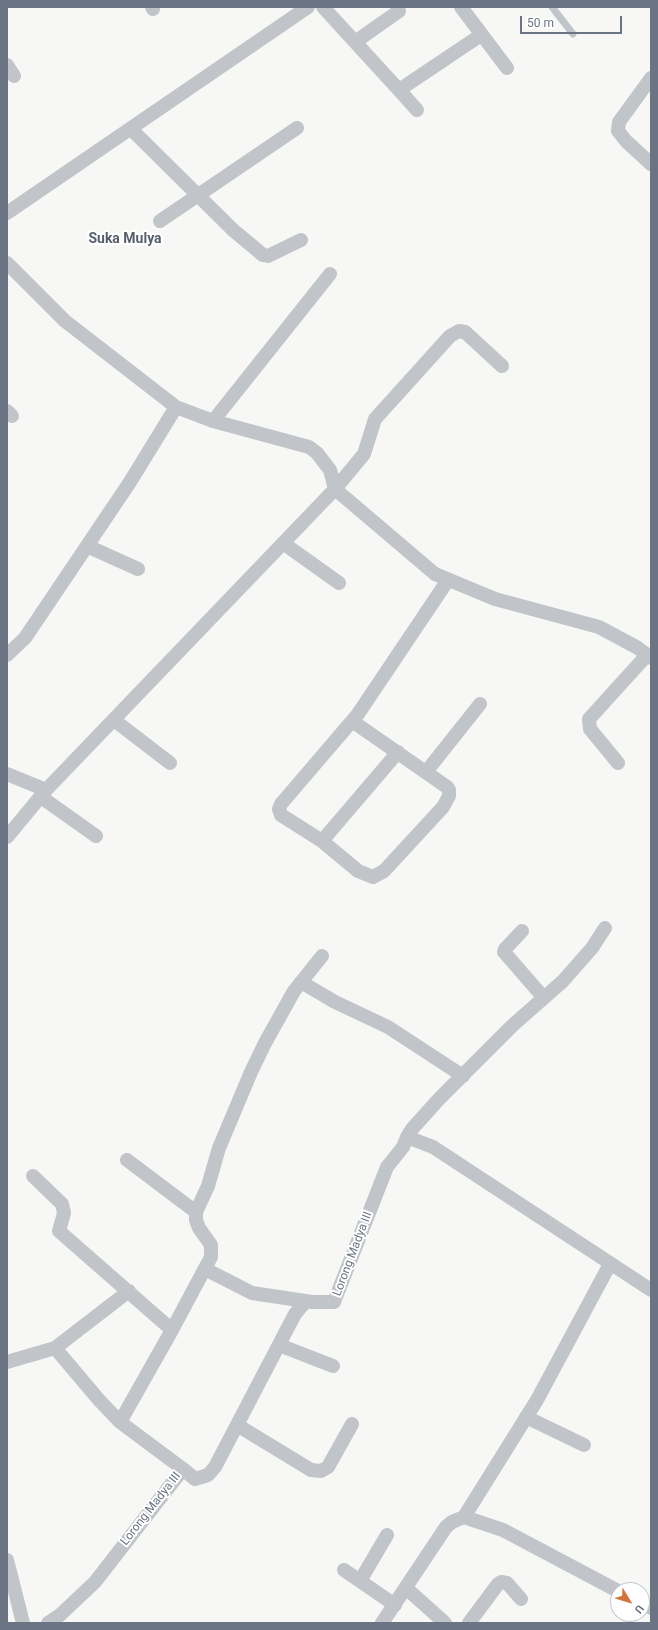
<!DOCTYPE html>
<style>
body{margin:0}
#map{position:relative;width:658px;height:1630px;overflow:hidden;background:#f7f8f5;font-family:Roboto,sans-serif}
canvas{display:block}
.frame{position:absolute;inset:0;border:8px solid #6a7483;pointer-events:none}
.north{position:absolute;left:610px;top:1582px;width:40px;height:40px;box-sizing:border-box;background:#fff;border:1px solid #c3c7cd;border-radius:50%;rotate:128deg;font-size:11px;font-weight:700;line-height:16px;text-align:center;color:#6a7483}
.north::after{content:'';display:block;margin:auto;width:14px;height:18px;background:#d3733a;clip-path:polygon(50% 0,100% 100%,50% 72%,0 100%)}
.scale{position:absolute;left:520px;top:16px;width:102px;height:18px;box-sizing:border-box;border:2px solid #6a7483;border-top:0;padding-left:5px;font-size:12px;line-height:14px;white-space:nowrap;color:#6a7483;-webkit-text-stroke:3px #fff;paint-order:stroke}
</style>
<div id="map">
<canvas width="658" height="1630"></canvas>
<div class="frame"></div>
<div class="north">U</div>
<div class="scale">50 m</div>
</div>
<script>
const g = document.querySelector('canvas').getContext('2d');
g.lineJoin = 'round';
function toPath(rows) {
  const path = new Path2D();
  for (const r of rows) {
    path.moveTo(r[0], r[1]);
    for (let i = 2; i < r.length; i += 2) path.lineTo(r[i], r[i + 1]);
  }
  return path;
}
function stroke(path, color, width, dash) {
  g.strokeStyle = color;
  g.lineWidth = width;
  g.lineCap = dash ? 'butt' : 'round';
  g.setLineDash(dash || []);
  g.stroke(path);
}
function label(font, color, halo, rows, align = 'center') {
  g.font = font + ' Roboto,sans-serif';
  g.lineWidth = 4;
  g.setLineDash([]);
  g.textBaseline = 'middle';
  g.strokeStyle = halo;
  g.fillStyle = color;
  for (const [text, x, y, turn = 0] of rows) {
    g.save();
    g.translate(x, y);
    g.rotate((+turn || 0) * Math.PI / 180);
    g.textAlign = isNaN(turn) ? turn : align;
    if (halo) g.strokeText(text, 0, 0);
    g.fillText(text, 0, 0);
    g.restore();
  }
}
const service = toPath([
 [552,7,573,34]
]);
const minor = toPath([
 [152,7,153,9],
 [323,7,399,90,481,35],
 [461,7,507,68],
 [355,42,399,11],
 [7,65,14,76],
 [651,78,619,122,618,131,626,141,651,164],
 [399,90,417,110],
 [131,129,233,230,263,255,268,256,301,240],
 [7,213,308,7],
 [160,221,297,128],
 [7,263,65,321,176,407,213,421,309,447,317,453,330,470,335,489],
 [7,411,12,416],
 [213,421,330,274],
 [335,489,364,454,375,419,450,336,459,331,465,332,502,366],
 [283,543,339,583],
 [87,546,138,569],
 [7,655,25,638,130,482,176,407],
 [114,720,170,763],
 [352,721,447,787,449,790,449,796,443,807,384,871,373,877,358,871,322,841,281,815,279,809,281,804,352,721,358,714,448,580],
 [618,763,590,729,589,719,647,655],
 [426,772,480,704],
 [7,774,46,790],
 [41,797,96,836],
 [7,837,46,790,335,489,435,574,495,599,599,627,638,648,651,658],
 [322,841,398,752],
 [522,931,505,949,504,952,544,998],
 [301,982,335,1002,388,1027,463,1076],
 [407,1137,412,1129,439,1099,513,1025,563,981,592,948,605,928],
 [127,1160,196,1212],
 [33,1176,62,1204,64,1213,59,1231,172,1330],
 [205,1269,252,1293,312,1302,334,1302,387,1167,403,1147,407,1137,433,1147,651,1290],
 [279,1345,333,1366],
 [55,1348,129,1291],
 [7,1362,55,1348,99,1400,120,1422,183,1469],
 [526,1417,584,1445],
 [120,1422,172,1330,211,1257,211,1245,199,1228,196,1220,196,1212,208,1186,219,1148,251,1072,265,1043,294,991,322,956],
 [237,1425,311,1470,321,1471,328,1467,352,1424],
 [464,1517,537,1400,610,1264],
 [464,1517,503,1530,618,1591],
 [7,1560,23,1623],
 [344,1570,395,1605],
 [360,1581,387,1535],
 [406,1588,445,1623],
 [642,1603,651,1608],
 [48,1623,60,1615,95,1582,183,1469,195,1479,208,1475,215,1467,295,1314,306,1301],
 [382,1623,446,1527,452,1522,464,1517],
 [469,1623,498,1584,501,1582,507,1583,521,1599]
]);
const streetNames = [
 ["Lorong Madya III",353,1254,-69],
 ["Lorong Madya III",151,1509,-52]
];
const quarterNames = [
 ["Suka Mulya",125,239]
];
stroke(service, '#c1c4c8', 7);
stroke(minor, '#c1c4c8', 14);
label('12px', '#6a7483', '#fff', streetNames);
label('bold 14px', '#575e69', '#fff', quarterNames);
</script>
